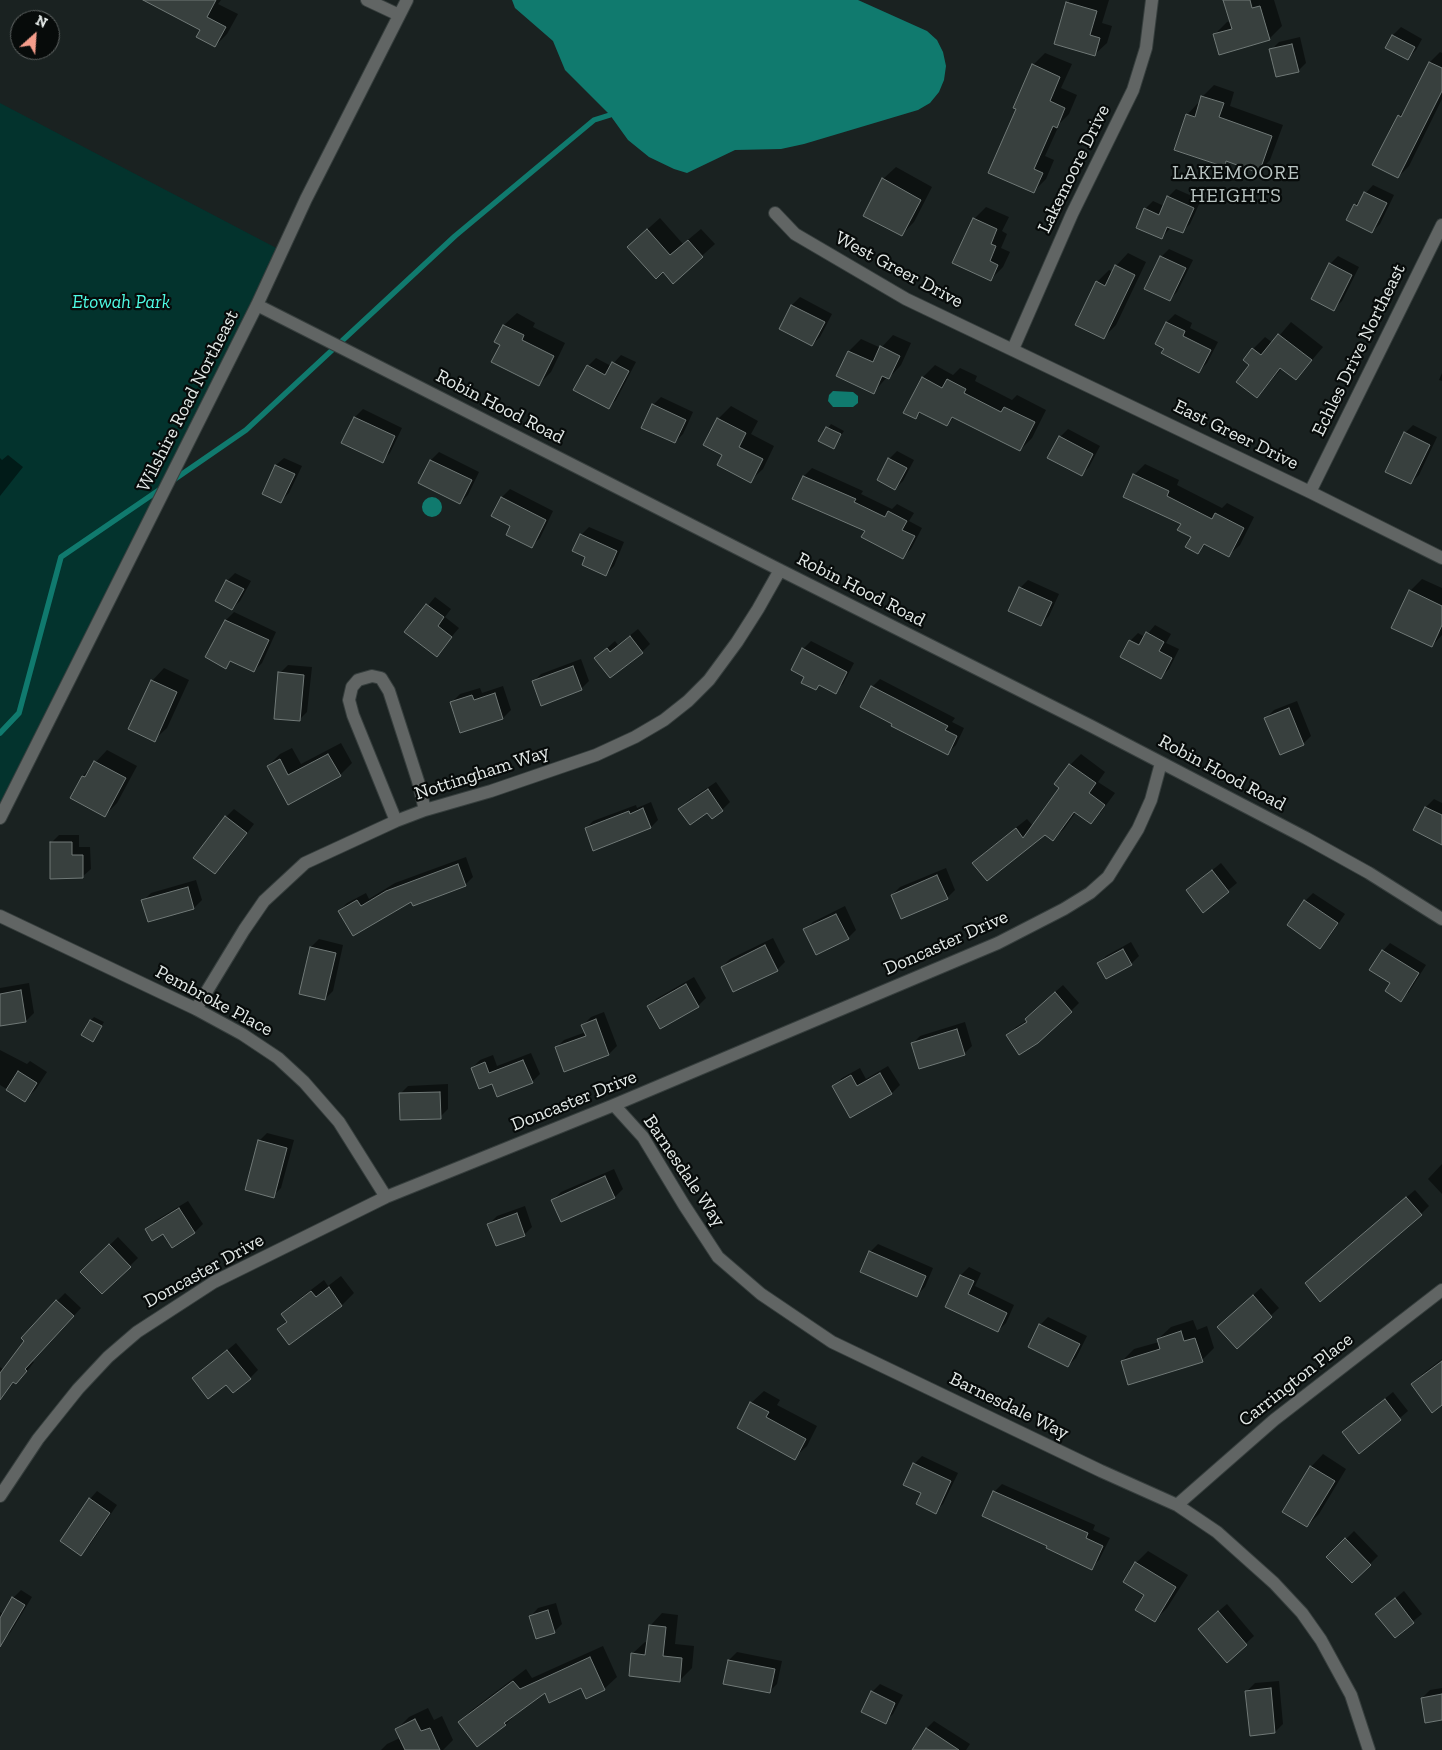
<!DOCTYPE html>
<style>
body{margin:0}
#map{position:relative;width:1442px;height:1750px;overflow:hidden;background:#1a2221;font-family:"Zilla Slab",serif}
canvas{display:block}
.north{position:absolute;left:10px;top:10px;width:50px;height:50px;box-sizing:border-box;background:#070b0a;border:1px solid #5f6463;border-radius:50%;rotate:26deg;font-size:14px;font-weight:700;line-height:20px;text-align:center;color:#e4eae8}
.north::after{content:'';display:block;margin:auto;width:18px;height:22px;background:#f49d8b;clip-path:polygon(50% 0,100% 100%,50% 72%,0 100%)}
</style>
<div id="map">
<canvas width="1442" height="1750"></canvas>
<div class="north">N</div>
</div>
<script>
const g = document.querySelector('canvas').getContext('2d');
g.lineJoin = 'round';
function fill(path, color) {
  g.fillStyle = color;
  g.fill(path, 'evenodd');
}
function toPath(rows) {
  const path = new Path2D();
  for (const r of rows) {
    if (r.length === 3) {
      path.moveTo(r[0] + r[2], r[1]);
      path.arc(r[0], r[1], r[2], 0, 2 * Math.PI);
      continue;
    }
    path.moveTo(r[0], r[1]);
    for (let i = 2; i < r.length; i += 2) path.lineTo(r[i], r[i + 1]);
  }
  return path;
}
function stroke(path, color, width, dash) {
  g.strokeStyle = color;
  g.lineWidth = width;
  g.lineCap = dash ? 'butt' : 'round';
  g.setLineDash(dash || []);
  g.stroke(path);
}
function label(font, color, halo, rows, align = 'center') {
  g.font = font + ' "Zilla Slab",serif';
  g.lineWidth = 4.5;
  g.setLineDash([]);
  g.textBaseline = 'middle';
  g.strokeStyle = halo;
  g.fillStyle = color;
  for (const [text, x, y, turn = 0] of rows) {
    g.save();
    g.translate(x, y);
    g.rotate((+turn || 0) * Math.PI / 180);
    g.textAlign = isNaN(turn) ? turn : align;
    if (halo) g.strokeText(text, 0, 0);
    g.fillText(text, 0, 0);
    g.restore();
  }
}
const green = toPath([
 [0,103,282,251,0,813]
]);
const water = toPath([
 [512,0,858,0,927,31,937,40,943,52,946,66,944,80,939,92,930,103,918,110,804,144,781,149,735,150,687,173,674,169,649,157,628,140,610,115,565,70,553,41,515,8],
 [833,391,853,392,858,396,858,403,853,407,833,407,828,401,829,395],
 [432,507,10]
]);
const shadow = toPath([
 [161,0,221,0,218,4,238,14,227,34,215,46,202,29],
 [1070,0,1109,0,1102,23,1112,26,1107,43,1094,55,1068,3],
 [1228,0,1274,0,1282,26,1269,39,1214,35,1227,22,1231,21],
 [1401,27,1422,39,1416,50,1408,58,1387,47,1393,35],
 [1300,37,1306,63,1298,71,1271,50,1279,42],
 [1440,52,1442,53,1442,99,1409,166,1398,177,1399,116,1407,108,1430,62],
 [1045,53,1072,64,1061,88,1077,95,1069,114,1060,123,1045,156,1054,160,1046,179,1033,192,1018,109,1033,65],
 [1214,85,1234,92,1230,106,1283,125,1270,160,1259,171,1229,160,1224,165,1187,115,1198,103,1200,104,1202,97],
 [896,167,932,187,914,222,901,235,883,179],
 [1373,185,1394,195,1380,224,1372,232,1355,205],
 [1176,189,1201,200,1190,224,1182,232,1171,227,1162,238,1145,209,1153,201,1164,206,1168,197],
 [986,207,1009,217,1002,231,1007,234,1001,248,1010,252,1003,267,991,279,974,219],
 [660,218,683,244,701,229,715,244,673,282,641,235],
 [1169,249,1193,260,1177,292,1169,300,1161,257],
 [1128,253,1146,262,1116,325,1104,337,1097,282,1109,270,1113,272,1116,266],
 [1338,256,1359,267,1342,301,1334,309,1330,264],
 [800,297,832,314,820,337,812,345,792,305],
 [517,313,535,323,533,327,565,343,551,372,539,384,502,345,496,342,504,325],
 [1175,314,1192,323,1190,328,1218,342,1207,363,1199,371,1156,343,1167,322],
 [1291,322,1323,347,1296,379,1282,368,1257,397,1251,364,1253,349,1265,337,1273,343],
 [893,335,911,343,901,365,889,378,887,377,874,392,838,375,849,351,861,339,881,348],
 [621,355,636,362,616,400,608,408,588,366,596,358,611,366],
 [935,365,953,375,960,368,977,376,975,381,1012,400,1017,395,1046,410,1032,438,1020,450,954,417,947,425,922,412,915,418,923,377],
 [1442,373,1442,381,1439,380],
 [661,397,693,412,683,434,675,442,653,405],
 [731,406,758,421,751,434,774,446,763,469,750,481,724,455,705,445,718,419],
 [363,409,402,428,390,453,382,461,343,443,355,417],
 [831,424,844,431,833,447,820,440],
 [1413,425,1437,437,1419,475,1411,483,1405,433],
 [1068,429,1100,446,1089,467,1081,475,1060,437],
 [897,451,914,460,903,481,895,489,889,459],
 [439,452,479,472,468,495,460,503,431,460],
 [8,455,23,467,0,496,0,458,2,460],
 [284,458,302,466,289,493,281,501,276,465],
 [1145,464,1179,480,1177,485,1222,508,1227,503,1254,517,1240,545,1229,555,1206,544,1198,552,1192,537,1182,523,1124,496,1134,475],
 [812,468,863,491,861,494,892,509,897,504,914,513,909,521,922,528,911,549,903,557,866,530,794,498,804,476],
 [510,489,553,511,540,538,532,546,512,525,493,515,502,497],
 [589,527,624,542,614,566,606,574,587,556,581,535],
 [235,573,251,581,240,601,232,609,227,581],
 [1422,579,1442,588,1442,635,1432,646,1410,591],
 [1028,580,1059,594,1049,616,1041,624,1020,588],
 [435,597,451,609,445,617,459,628,436,655,406,632],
 [234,612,276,632,262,663,254,671,232,660,226,667,226,620],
 [1155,625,1171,634,1166,643,1179,649,1169,669,1161,677,1130,641,1138,633,1145,637],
 [638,629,650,644,642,652,596,658,615,641,618,645],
 [811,641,854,663,843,684,835,692,820,684,816,689,803,649],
 [581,659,589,681,581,689,533,682,541,674],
 [288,665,312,667,307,712,299,720,280,673],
 [164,668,189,680,167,728,154,740,152,681],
 [880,679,955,718,952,722,964,728,956,745,948,753,872,687],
 [503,686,511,710,503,718,461,731,452,702,460,694,480,688,482,693],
 [1297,701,1311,736,1303,744,1266,718,1274,710],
 [341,743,352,763,340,775,288,803,268,766,280,754,292,748,301,764],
 [107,750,137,766,117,803,104,816,72,798,83,776],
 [1081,754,1105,772,1098,782,1115,793,1101,812,1090,822,1076,812,1064,829,1053,839,1045,834,974,863,985,852,1027,819,1033,826,1061,788,1070,765],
 [716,782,730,802,722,810,712,817,708,811,680,809,688,801],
 [1434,799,1442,803,1442,840,1414,829,1426,807],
 [651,802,658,820,651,827,594,850,586,828,593,821,636,805,637,808],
 [234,809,254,824,223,865,215,873,226,817],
 [59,835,79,835,79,847,90,847,91,869,82,877,51,843],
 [466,857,473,877,465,885,412,900,339,911,347,903,366,893,369,899,395,883],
 [1221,863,1237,883,1203,911,1188,890],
 [946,868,955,890,947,898,892,895,900,887],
 [196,880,202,900,194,908,143,901,151,893],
 [1313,893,1345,914,1328,939,1320,947,1288,925,1305,901],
 [845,906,856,930,848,938,805,930,813,922],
 [773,938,785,962,777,970,722,967,730,959],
 [319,939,343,945,333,991,325,999,311,947],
 [1131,942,1139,956,1131,964,1098,964,1106,956],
 [1390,943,1426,965,1409,992,1401,1000,1391,983,1383,951],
 [694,977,706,998,698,1006,648,1007,656,999],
 [29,983,34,1013,26,1021,0,1025,0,988],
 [1063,985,1079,1003,1071,1011,1008,1035,1016,1027,1028,1020,1034,1011],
 [604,1012,617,1046,609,1054,565,1070,556,1048,564,1040,586,1032,583,1025,591,1017],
 [94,1017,104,1022,93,1040,91,1020],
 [965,1022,972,1046,964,1054,912,1044,920,1036],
 [0,1050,27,1064,30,1061,47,1072,36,1089,25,1100,0,1085],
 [531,1053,540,1074,532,1082,493,1082,472,1068,480,1060,493,1055,497,1066],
 [888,1066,900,1085,892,1093,851,1116,834,1086,842,1078,860,1068,866,1079],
 [448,1084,448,1109,440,1117,400,1094,408,1086],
 [267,1133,294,1140,281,1188,273,1196,259,1141],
 [1442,1164,1442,1194,1428,1179],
 [614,1169,623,1189,615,1197,562,1220,553,1200,561,1192],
 [1415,1190,1429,1206,1421,1214,1314,1276],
 [188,1201,203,1224,195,1232,173,1246,164,1232,147,1229,155,1221],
 [525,1206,532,1227,524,1235,489,1224,497,1216],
 [118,1237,138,1258,102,1293,82,1272],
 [878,1244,933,1268,925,1287,917,1295,870,1252],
 [969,1267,981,1273,975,1286,1014,1305,1006,1323,998,1331,947,1306,961,1275],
 [341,1276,354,1293,342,1305,290,1343,279,1329,287,1320,282,1314,295,1302,324,1280,328,1286],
 [1261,1288,1279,1308,1237,1347,1227,1319],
 [65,1293,81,1308,32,1361,34,1362,24,1375,16,1383,14,1382,0,1400,0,1367,4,1370,57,1301],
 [1048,1317,1087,1336,1076,1358,1068,1366,1029,1346,1040,1325],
 [1193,1320,1197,1330,1207,1326,1214,1348,1202,1360,1122,1361,1134,1349,1159,1342,1158,1339,1171,1327],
 [236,1343,258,1370,250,1378,193,1378],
 [1442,1359,1442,1404,1412,1384,1425,1372],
 [764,1391,780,1400,777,1405,817,1426,807,1446,794,1458,751,1403],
 [1393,1392,1408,1411,1360,1452,1352,1425],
 [1323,1454,1346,1469,1319,1514,1307,1526,1311,1467],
 [922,1456,958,1473,943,1504,935,1512,922,1493,914,1464],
 [1002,1484,1095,1525,1093,1530,1110,1538,1099,1560,1091,1568,1048,1545,994,1492],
 [97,1491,117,1505,89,1546,81,1554,90,1499],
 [1354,1531,1378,1556,1352,1582,1328,1557],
 [1148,1551,1188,1575,1167,1608,1155,1620,1136,1563],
 [21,1590,32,1597,10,1633,2,1641,0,1640,0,1612,4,1614,13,1598],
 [1404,1591,1422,1614,1395,1636,1377,1614],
 [556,1603,562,1624,554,1632,531,1616,538,1608],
 [1227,1604,1254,1636,1227,1661,1207,1621],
 [662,1613,678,1615,675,1644,694,1646,692,1668,679,1681,632,1654,645,1642,648,1642,650,1626],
 [603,1646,617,1677,604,1689,581,1687,545,1691,518,1712,506,1724,477,1745,459,1722,472,1710,526,1669,532,1678],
 [737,1652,782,1661,777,1684,769,1692,729,1660],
 [1279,1681,1283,1724,1275,1732,1247,1691,1255,1683],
 [880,1684,903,1695,893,1714,885,1722,872,1692],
 [1442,1688,1442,1719,1422,1698,1430,1690],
 [428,1708,434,1720,442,1716,453,1740,443,1750,381,1750,387,1744,400,1738,396,1730,409,1717],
 [934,1721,970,1744,966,1750,917,1750,926,1729]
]);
const stream = toPath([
 [172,481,246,430,455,236,594,120,610,115],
 [0,733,19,713,61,557,162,488]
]);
const building = toPath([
 [143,0,216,0,207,17,226,27,215,47,196,37,200,30,143,0],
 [1223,0,1250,0,1252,8,1260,6,1270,40,1219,55,1213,34,1232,29,1223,0],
 [1066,2,1097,11,1090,35,1100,38,1095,56,1054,44,1066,2],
 [1392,35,1415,47,1408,60,1385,48,1392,35],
 [1292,44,1299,72,1276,77,1269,49,1292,44],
 [1429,62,1442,68,1442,91,1398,178,1372,165,1398,115,1401,117,1429,62],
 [1032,64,1060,77,1050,101,1065,108,1057,128,1053,126,1034,169,1043,173,1034,193,988,173,1016,109,1013,108,1032,64],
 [1201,96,1224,103,1219,117,1272,136,1259,173,1226,161,1225,167,1174,150,1186,114,1195,117,1201,96],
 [882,178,921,200,902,236,863,216,882,178],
 [1364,192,1387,203,1372,233,1346,220,1354,204,1357,206,1364,192],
 [1167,196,1194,208,1183,233,1167,227,1162,239,1136,228,1144,208,1159,215,1167,196],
 [973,218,997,229,991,244,996,246,990,261,998,265,991,281,952,263,973,218],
 [647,229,670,255,688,240,703,257,673,284,663,272,656,279,627,247,647,229],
 [1160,256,1186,268,1170,301,1144,289,1160,256],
 [1329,263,1352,275,1334,311,1311,299,1329,263],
 [1115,265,1135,275,1104,339,1075,325,1096,281,1105,286,1115,265],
 [791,305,825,322,812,346,779,329,791,305],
 [1166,322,1185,331,1183,336,1211,350,1199,373,1161,353,1164,349,1155,344,1166,322],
 [503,325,524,335,522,340,554,356,539,386,491,362,500,345,494,342,503,325],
 [1278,334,1312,360,1296,380,1280,368,1257,398,1236,382,1249,365,1243,360,1252,348,1261,355,1278,334],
 [880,346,900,356,889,379,882,376,874,394,836,376,848,351,873,362,880,346],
 [612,362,629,371,609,409,573,390,587,365,605,375,612,362],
 [922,377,942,388,947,379,966,389,964,393,1001,412,1004,407,1035,422,1020,451,952,417,947,426,919,412,916,419,903,413,922,377],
 [652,404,686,420,675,443,641,428,652,404],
 [354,417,395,436,383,463,341,443,354,417],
 [717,418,746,433,739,447,763,459,751,483,717,465,722,455,703,445,717,418],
 [826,427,841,434,834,449,818,441,826,427],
 [1404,432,1430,445,1411,484,1385,472,1404,432],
 [1059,436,1093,454,1082,476,1047,458,1059,436],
 [888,458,907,468,895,490,877,480,888,458],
 [430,460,472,480,460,504,418,483,430,460],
 [275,465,295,474,281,503,262,494,275,465],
 [1133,474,1169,491,1167,496,1212,519,1215,513,1244,528,1229,557,1204,544,1198,554,1185,547,1191,537,1177,530,1181,524,1123,497,1133,474],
 [803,476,856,499,854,502,885,517,888,511,907,521,902,530,915,536,903,559,861,537,865,531,792,499,803,476],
 [501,497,546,520,532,548,506,535,510,526,491,516,501,497],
 [580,534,617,551,606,576,582,565,585,557,572,551,580,534],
 [226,580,244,589,232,610,215,601,226,580],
 [1019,587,1052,602,1041,626,1008,611,1019,587],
 [1409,590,1442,606,1442,625,1432,647,1391,628,1409,590],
 [426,604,444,617,438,626,452,637,437,657,404,632,426,604],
 [225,620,269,640,254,672,230,661,226,669,205,657,225,620],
 [1146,632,1164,642,1159,651,1172,658,1161,679,1120,657,1129,640,1139,645,1146,632],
 [630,636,643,653,610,678,594,658,607,648,610,652,630,636],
 [802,648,847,672,836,694,819,685,816,690,801,683,804,677,791,670,802,648],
 [573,666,582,690,541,706,532,681,573,666],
 [278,672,304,675,300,721,274,719,278,672],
 [151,680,177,692,155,742,128,729,151,680],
 [871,686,948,726,945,730,957,736,948,755,891,726,892,724,860,707,871,686],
 [495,693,503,719,460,733,450,702,472,695,474,700,495,693],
 [1289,708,1304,745,1280,755,1264,718,1289,708],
 [328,754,341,776,288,805,267,766,280,759,288,775,328,754],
 [94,761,126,778,105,817,70,798,82,776,85,777,94,761],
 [1069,764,1096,783,1089,793,1105,805,1091,824,1074,812,1053,841,1045,835,987,881,972,863,1016,828,1023,838,1059,788,1054,784,1069,764],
 [708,789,723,811,712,819,707,813,690,825,678,809,708,789],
 [1425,807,1442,815,1442,845,1413,830,1425,807],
 [643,808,651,828,593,851,585,828,629,811,630,814,643,808],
 [225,816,247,833,215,874,193,858,225,816],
 [50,842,72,842,72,855,83,855,83,878,50,879,50,842],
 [458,864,466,886,413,906,411,902,353,936,338,911,357,900,361,906,386,891,458,864],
 [1212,870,1229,892,1203,913,1186,890,1212,870],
 [937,875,948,899,901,919,891,895,937,875],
 [188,887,194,909,148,922,141,900,188,887],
 [1304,900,1338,923,1320,949,1287,925,1304,900],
 [836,914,849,939,816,955,803,929,836,914],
 [765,945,778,971,733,992,721,967,765,945],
 [310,947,336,953,325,1000,299,994,310,947],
 [1123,949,1132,965,1106,979,1097,963,1123,949],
 [1382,950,1419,973,1401,1002,1385,991,1390,983,1369,970,1382,950],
 [686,984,699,1007,660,1029,647,1006,686,984],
 [21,990,26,1022,0,1026,0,994,21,990],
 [1055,992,1072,1012,1038,1043,1019,1055,1006,1035,1027,1022,1025,1019,1055,992],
 [596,1019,609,1055,564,1072,555,1047,586,1036,581,1025,596,1019],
 [90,1020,102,1026,93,1042,81,1035,90,1020],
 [957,1029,965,1055,919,1069,911,1043,957,1029],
 [523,1060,533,1083,497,1097,492,1084,479,1089,471,1068,485,1062,489,1073,523,1060],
 [18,1071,37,1083,25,1102,6,1090,18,1071],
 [880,1073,892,1094,850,1118,832,1086,851,1075,857,1086,880,1073],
 [440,1092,441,1119,400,1120,399,1093,440,1092],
 [258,1140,287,1148,274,1198,245,1190,258,1140],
 [605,1176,615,1198,561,1222,551,1200,605,1176],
 [1406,1197,1422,1215,1320,1302,1305,1283,1406,1197],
 [179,1208,195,1233,172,1248,163,1234,152,1241,145,1229,179,1208],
 [517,1213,525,1236,496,1246,487,1224,517,1213],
 [109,1244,131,1267,102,1294,80,1272,109,1244],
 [869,1251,926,1276,917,1297,860,1272,869,1251],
 [960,1275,974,1281,968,1294,1007,1313,998,1332,945,1307,960,1275],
 [329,1287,342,1306,289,1345,277,1329,287,1322,281,1314,311,1291,316,1297,329,1287],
 [1253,1295,1272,1317,1237,1349,1217,1327,1253,1295],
 [56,1300,74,1316,25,1369,27,1371,16,1384,13,1382,0,1400,0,1373,24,1341,21,1338,56,1300],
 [1039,1324,1080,1344,1068,1367,1028,1347,1039,1324],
 [1181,1331,1184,1341,1195,1338,1203,1362,1128,1385,1121,1361,1160,1349,1157,1339,1181,1331],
 [227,1350,251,1379,233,1393,226,1385,208,1399,192,1378,227,1350],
 [1442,1361,1442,1405,1432,1413,1411,1384,1442,1361],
 [1385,1399,1401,1420,1359,1454,1342,1432,1385,1399],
 [750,1402,769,1412,766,1417,806,1439,795,1460,737,1428,750,1402],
 [913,1463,951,1481,936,1514,916,1504,921,1493,903,1485,913,1463],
 [1310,1466,1335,1481,1307,1527,1282,1512,1310,1466],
 [993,1491,1088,1533,1086,1538,1103,1546,1092,1570,1046,1548,1047,1546,982,1516,993,1491],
 [89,1498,110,1513,81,1556,60,1541,89,1498],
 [1345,1538,1371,1565,1352,1583,1326,1557,1345,1538],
 [1135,1562,1176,1587,1155,1622,1135,1610,1144,1595,1123,1582,1135,1562],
 [12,1597,25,1605,0,1647,0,1618,12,1597],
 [1395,1598,1414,1623,1395,1638,1375,1614,1395,1598],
 [548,1610,555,1633,536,1639,529,1616,548,1610],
 [1218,1611,1247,1645,1227,1663,1198,1629,1218,1611],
 [649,1625,666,1627,663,1656,682,1658,680,1682,629,1676,631,1653,645,1655,649,1625],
 [590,1657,605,1690,586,1699,581,1688,549,1703,545,1693,504,1723,506,1725,477,1747,458,1722,513,1681,520,1689,590,1657],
 [728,1660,775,1669,770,1693,723,1684,728,1660],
 [1271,1688,1275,1733,1250,1736,1245,1691,1271,1688],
 [871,1691,895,1703,886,1724,861,1712,871,1691],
 [1442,1694,1442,1720,1425,1723,1421,1698,1442,1694],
 [415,1719,421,1731,430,1728,440,1750,405,1750,395,1729,415,1719],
 [926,1728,959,1750,912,1750,926,1728]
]);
const street = toPath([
 [367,0,399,15],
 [775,213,795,234,906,299,1310,492,1442,558],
 [257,305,780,570,1091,726,1306,838,1369,873,1442,919],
 [1013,349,1072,214,1133,90,1146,48,1152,0],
 [1310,492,1442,225],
 [0,818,257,305,306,199,407,0],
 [396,821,353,715,349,700,352,687,358,680,372,676,381,678,389,691,418,781,425,810],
 [0,916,196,1009,242,1034,278,1058,304,1082,339,1122,386,1197],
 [196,1009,244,930,264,901,305,863,396,821,425,810,491,791,596,755,635,737,664,720,688,701,709,680,737,642,758,609,780,570],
 [614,1105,643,1137,684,1205,718,1257,761,1294,832,1342,1101,1471,1177,1505,1217,1532,1274,1583,1302,1613,1321,1640,1351,1695,1369,1750],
 [0,1496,38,1439,78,1389,108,1357,137,1332,214,1282,386,1197,614,1105,998,943,1064,909,1090,893,1108,877,1138,829,1151,800,1161,763],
 [1177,1505,1274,1420,1442,1290]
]);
const streetNames = [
 ["Lakemoore Drive",1074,169,-64],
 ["West Greer Drive",899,270,28],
 ["Echles Drive Northeast",1359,350,-64],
 ["Wilshire Road Northeast",188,401,-63],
 ["Robin Hood Road",500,407,27],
 ["East Greer Drive",1236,435,26],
 ["Robin Hood Road",861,590,27],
 ["Nottingham Way",482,773,-18],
 ["Robin Hood Road",1222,773,28],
 ["Doncaster Drive",946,943,-24],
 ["Pembroke Place",214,1001,28],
 ["Doncaster Drive",574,1101,-22],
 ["Barnesdale Way",684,1171,56],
 ["Doncaster Drive",204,1271,-29],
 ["Carrington Place",1296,1380,-38],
 ["Barnesdale Way",1009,1406,26]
];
const parkNames = [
 ["Etowah Park",121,303]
];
const neighbourhoodNames = [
 ["LAKEMOORE",1236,173],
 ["HEIGHTS",1236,196]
];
fill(green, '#03332d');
fill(water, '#107a6e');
fill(shadow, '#0007');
stroke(stream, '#107a6e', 5.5);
fill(building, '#38403e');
stroke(building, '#707977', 1);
stroke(street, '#363e3d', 14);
stroke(street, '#616564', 12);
label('19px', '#e4eae8', '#070b0a', streetNames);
label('italic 19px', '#4efbe4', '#070b0a', parkNames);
g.letterSpacing = '1px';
label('20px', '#b9c4c2', '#070b0a', neighbourhoodNames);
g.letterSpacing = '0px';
</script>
